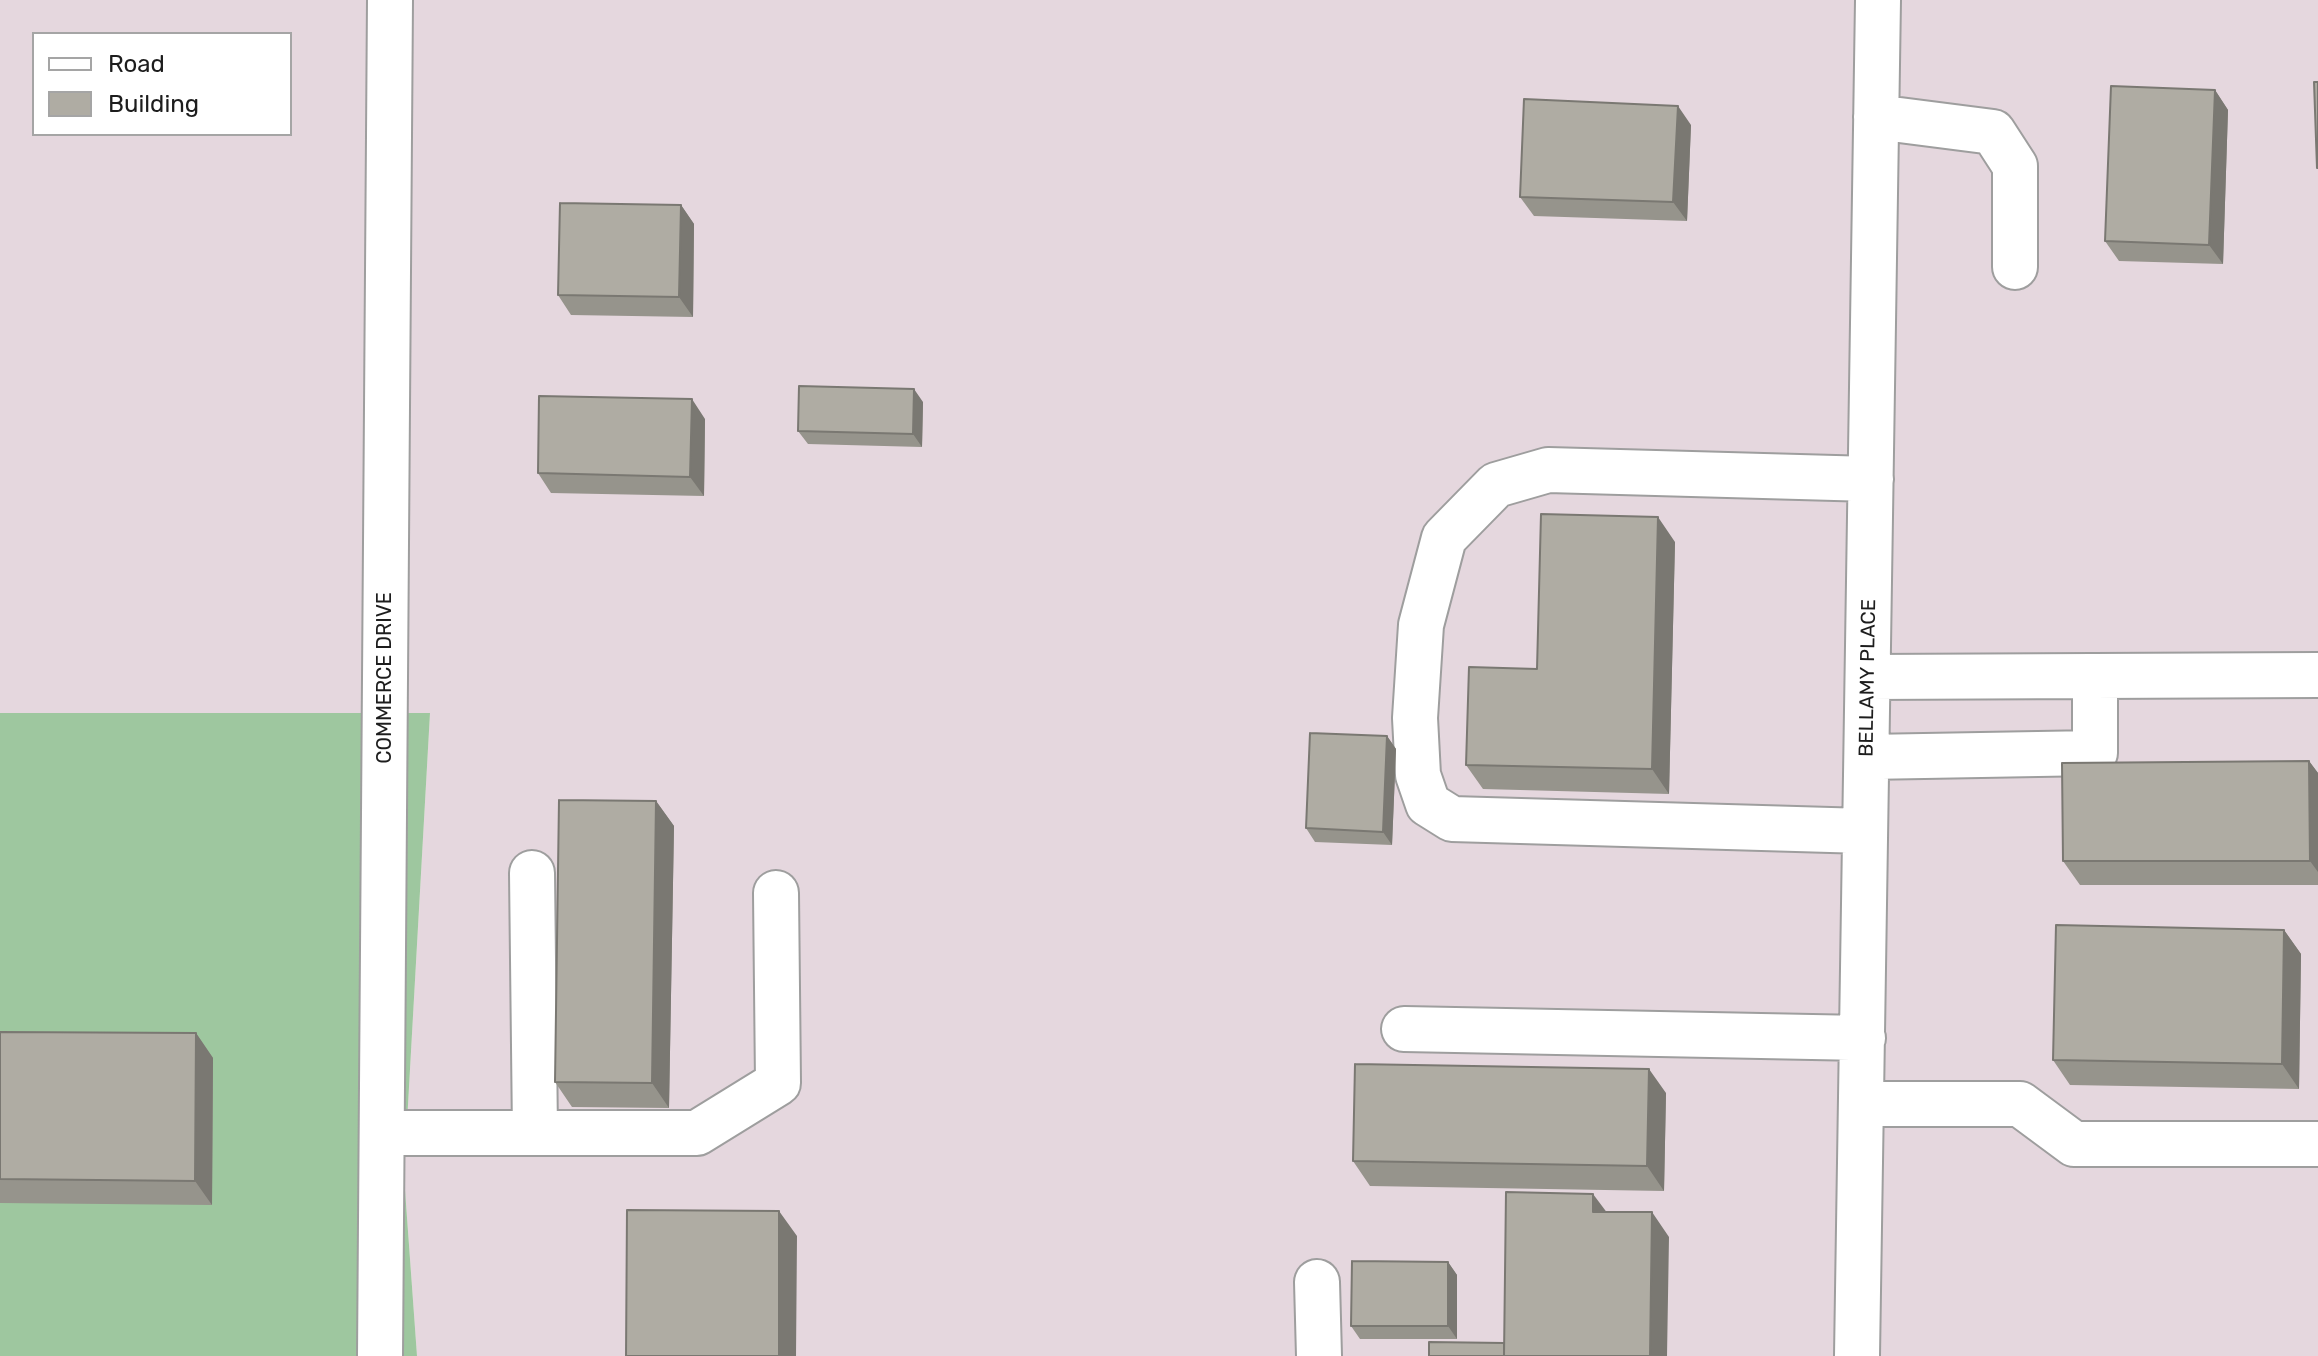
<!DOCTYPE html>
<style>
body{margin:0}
#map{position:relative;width:2318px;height:1356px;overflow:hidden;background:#edede4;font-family:Rubik,sans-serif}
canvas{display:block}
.legend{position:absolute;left:32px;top:32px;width:260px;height:104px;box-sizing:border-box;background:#fff;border:2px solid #a5a5a5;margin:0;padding:10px 14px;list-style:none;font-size:24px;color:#1d1d1d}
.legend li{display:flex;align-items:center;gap:16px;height:40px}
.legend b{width:40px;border:2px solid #a5a5a5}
</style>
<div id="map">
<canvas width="2318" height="1356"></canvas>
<ul class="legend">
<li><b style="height:10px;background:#fff"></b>Road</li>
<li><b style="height:22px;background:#afaca3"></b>Building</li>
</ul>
</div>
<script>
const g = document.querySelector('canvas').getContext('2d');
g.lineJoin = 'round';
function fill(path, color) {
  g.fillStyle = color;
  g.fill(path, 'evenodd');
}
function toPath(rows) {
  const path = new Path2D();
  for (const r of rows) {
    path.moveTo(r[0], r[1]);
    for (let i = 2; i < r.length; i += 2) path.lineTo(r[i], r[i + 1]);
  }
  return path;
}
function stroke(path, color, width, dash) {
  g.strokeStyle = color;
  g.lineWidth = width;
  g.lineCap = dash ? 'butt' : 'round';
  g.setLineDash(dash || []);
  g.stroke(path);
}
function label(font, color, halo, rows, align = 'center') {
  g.font = font + ' Rubik,sans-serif';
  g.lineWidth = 6;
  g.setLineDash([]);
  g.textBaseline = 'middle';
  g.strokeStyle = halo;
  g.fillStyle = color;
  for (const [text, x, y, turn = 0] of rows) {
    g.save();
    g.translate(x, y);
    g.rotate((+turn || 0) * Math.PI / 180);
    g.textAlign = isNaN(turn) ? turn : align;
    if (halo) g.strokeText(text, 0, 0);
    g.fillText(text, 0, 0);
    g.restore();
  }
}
const industrial = toPath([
 [0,0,2318,0,2318,1356,417,1356,404,1176,430,713,0,713],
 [34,34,290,34,290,134,34,134]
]);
const forest = toPath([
 [0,713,430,713,404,1176,417,1356,0,1356]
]);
const minor = toPath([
 [1876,117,1993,132,2015,166,2015,267],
 [1868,677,2318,675],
 [1867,757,2095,753,2095,676],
 [1865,831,1452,819,1428,804,1418,775,1415,718,1421,625,1444,538,1496,485,1548,470,1871,479],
 [1404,1029,1863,1038],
 [1861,1104,2020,1104,2074,1144,2318,1144],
 [382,1133,535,1133,532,873],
 [535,1133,697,1133,778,1083,776,893],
 [1317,1282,1319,1356],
 [380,1356,390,0],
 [1857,1356,1878,0]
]);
const wall = toPath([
 [2215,90,2228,110,2223,264,2119,261,2105,241],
 [1691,125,1687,221,1534,216,1520,197],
 [681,205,694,224,693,317,571,315,558,295],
 [923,402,922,447,808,444,798,431],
 [705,419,704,496,551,493,538,473],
 [1675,542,1669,794,1483,789,1466,765,1537,669],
 [1387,736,1396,749,1392,845,1315,842,1306,828],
 [2309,761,2318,773,2318,885,2080,885,2063,861],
 [656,801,674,826,669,1108,572,1107,555,1082],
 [2284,930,2301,954,2299,1089,2070,1085,2053,1060],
 [0,1032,196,1033,213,1058,212,1205,0,1203],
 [1666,1093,1664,1191,1370,1186,1353,1161],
 [1448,1262,1457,1275,1457,1339,1360,1339,1351,1326]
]);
const shadedWall = toPath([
 [2215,90,2228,110,2223,264,2209,245],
 [1678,106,1691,125,1687,221,1673,202],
 [681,205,694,224,693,317,679,297],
 [914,389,923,402,922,447,913,434],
 [692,399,705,419,704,496,690,477],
 [1658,517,1675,542,1669,794,1652,769],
 [1387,736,1396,749,1392,845,1383,832],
 [2309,761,2318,773,2318,872,2310,861],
 [656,801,674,826,669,1108,652,1083],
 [2284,930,2301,954,2299,1089,2282,1064],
 [196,1033,213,1058,212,1205,195,1181],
 [1649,1069,1666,1093,1664,1191,1647,1166],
 [1593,1194,1611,1218,1593,1212],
 [779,1211,797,1236,796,1356,779,1356],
 [1652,1212,1669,1237,1667,1356,1650,1356],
 [1448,1262,1457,1275,1457,1339,1448,1326]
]);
const building = toPath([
 [2314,82,2318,82,2318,168,2317,168,2314,82],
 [2111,86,2215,90,2209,245,2105,241,2111,86],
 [1524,99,1678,106,1673,202,1520,197,1524,99],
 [560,203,681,205,679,297,558,295,560,203],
 [799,386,914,389,913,434,798,431,799,386],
 [539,396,692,399,690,477,538,473,539,396],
 [1541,514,1658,517,1652,769,1466,765,1469,667,1537,669,1541,514],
 [1310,733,1387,736,1383,832,1306,828,1310,733],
 [2309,761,2310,861,2063,861,2062,763,2309,761],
 [559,800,656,801,652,1083,555,1082,559,800],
 [2056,925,2284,930,2282,1064,2053,1060,2056,925],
 [0,1032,196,1033,195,1181,0,1179,0,1032],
 [1355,1064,1649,1069,1647,1166,1353,1161,1355,1064],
 [1506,1192,1593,1194,1593,1212,1652,1212,1650,1356,1504,1356,1506,1192],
 [627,1210,779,1211,779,1356,626,1356,627,1210],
 [1352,1261,1448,1262,1448,1326,1351,1326,1352,1261],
 [1429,1342,1504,1343,1504,1356,1429,1356,1429,1342]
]);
const streetNames = [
 ["COMMERCE DRIVE",385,678,-90],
 ["BELLAMY PLACE",1868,678,-89]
];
fill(industrial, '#e5d7de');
fill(forest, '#9ec79f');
stroke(minor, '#9e9e9e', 48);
stroke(minor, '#fff', 44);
fill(wall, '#96948c');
fill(shadedWall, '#7a7872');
fill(building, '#afaca3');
stroke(building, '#7a7872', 2);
label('20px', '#1d1d1d', '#fff', streetNames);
</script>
